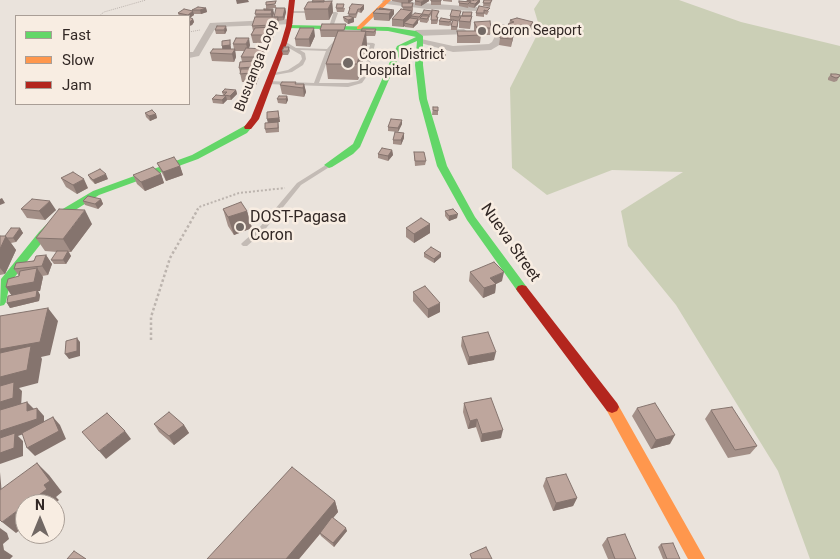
<!DOCTYPE html>
<style>
body{margin:0}
#map{position:relative;width:840px;height:559px;overflow:hidden;background:#eae3dc;font-family:Roboto,sans-serif}
canvas{display:block}
.legend{position:absolute;left:15px;top:15px;width:175px;height:90px;box-sizing:border-box;background:#f8ede2;border:1px solid #a99e96;margin:0;padding:6px 9px;list-style:none;font-size:15px;color:#322825}
.legend li{display:flex;align-items:center;gap:10px;height:25px}
.legend b{width:25px;border:1px solid #a99e96}
.north{position:absolute;left:15px;top:494px;width:50px;height:50px;box-sizing:border-box;background:#f8ede2;border:1px solid #a99e96;border-radius:50%;rotate:0deg;font-size:14px;font-weight:700;line-height:20px;text-align:center;color:#322825}
.north::after{content:'';display:block;margin:auto;width:18px;height:22px;background:#726965;clip-path:polygon(50% 0,100% 100%,50% 72%,0 100%)}
</style>
<div id="map">
<canvas width="840" height="559"></canvas>
<ul class="legend">
<li><b style="height:6px;background:#63d668"></b>Fast</li>
<li><b style="height:6px;background:#ff974d"></b>Slow</li>
<li><b style="height:6px;background:#b3261e"></b>Jam</li>
</ul>
<div class="north">N</div>
</div>
<script>
const g = document.querySelector('canvas').getContext('2d');
g.lineJoin = 'round';
function fill(path, color) {
  g.fillStyle = color;
  g.fill(path, 'evenodd');
}
function toPath(rows) {
  const path = new Path2D();
  for (const r of rows) {
    path.moveTo(r[0], r[1]);
    for (let i = 2; i < r.length; i += 2) path.lineTo(r[i], r[i + 1]);
  }
  return path;
}
function stroke(path, color, width, dash) {
  g.strokeStyle = color;
  g.lineWidth = width;
  g.lineCap = dash ? 'butt' : 'round';
  g.setLineDash(dash || []);
  g.stroke(path);
}
function label(font, color, halo, rows, align = 'center') {
  g.font = font + ' Roboto,sans-serif';
  g.lineWidth = 5;
  g.setLineDash([]);
  g.textBaseline = 'middle';
  g.strokeStyle = halo;
  g.fillStyle = color;
  for (const [text, x, y, turn = 0] of rows) {
    g.save();
    g.translate(x, y);
    g.rotate((+turn || 0) * Math.PI / 180);
    g.textAlign = isNaN(turn) ? turn : align;
    if (halo) g.strokeText(text, 0, 0);
    g.fillText(text, 0, 0);
    g.restore();
  }
}
const green = toPath([
 [540,0,679,0,741,22,840,46,840,559,810,559,778,471,676,305,628,246,621,211,683,172,612,170,547,195,512,168,510,88,540,29,534,9]
]);
const pathFar2 = toPath([
 [99,16,104,12,146,0],
 [189,32,200,30]
]);
const pathFar1 = toPath([
 [197,210,199,207,239,193,285,188]
]);
const path = toPath([
 [151,340,151,317,170,258,198,209]
]);
const lane = toPath([
 [292,11,312,11,314,12,312,13,291,13,290,12,292,11],
 [332,12,336,12,338,13,333,27,331,28,329,27,333,14,332,14,332,12],
 [282,42,286,42,296,48,327,49,333,42,344,42,344,44,336,44,332,48,319,83,348,83,358,81,363,76,370,45,358,44,356,43,358,42,373,43,375,44,367,76,362,83,348,87,267,84,267,82,269,81,314,83,326,51,300,50,305,53,306,59,303,65,292,72,269,76,269,74,288,70,299,63,302,59,301,55,282,44,282,42],
 [329,163,332,165,331,166,301,185,263,232,247,246,243,246,241,244,243,242,259,228,297,183,329,163]
]);
const street = toPath([
 [383,0,477,7,481,9,477,11,427,9,386,4,382,2,383,0],
 [290,19,293,20,293,24,216,27,199,56,189,58,189,52,193,52,210,23,290,19],
 [504,24,508,27,501,44,491,50,453,52,417,42,421,39,453,46,489,44,492,42,501,25,504,24],
 [464,29,468,32,467,34,416,36,412,33,416,30,464,29]
]);
const fast = toPath([
 [287,25,388,27,416,31,423,36,423,65,427,99,447,166,475,217,526,286,528,289,526,292,518,292,467,220,437,166,419,99,415,65,417,41,403,47,360,147,353,154,332,167,329,168,324,165,353,144,397,46,416,37,388,31,289,28,286,26,287,25],
 [248,124,252,127,247,133,198,159,99,195,69,214,47,236,10,283,6,302,4,305,0,306,1,279,39,232,61,210,93,191,192,155,248,124]
]);
const slow = toPath([
 [385,0,391,0,361,29,357,29,357,27,385,0],
 [612,401,617,403,705,559,688,559,607,411,605,407,607,403,612,401]
]);
const jam = toPath([
 [289,0,295,0,292,26,287,43,259,119,251,129,245,129,244,127,251,118,281,43,286,26,289,0],
 [522,285,526,286,617,403,619,407,617,411,612,413,607,411,518,292,516,289,518,286,522,285]
]);
const wall = toPath([
 [392,0,413,0,409,3,413,3,413,10,412,16,422,14,432,11,439,11,437,17,438,17,438,21,437,24,431,24,431,15,429,18,429,20,427,23,420,22,420,20,418,21,418,23,413,28,405,27,405,26,403,27,392,26,392,19,403,9,402,3,392,1],
 [416,0,429,0,429,1,421,6,415,5,415,1],
 [431,0,441,1,441,5,431,5],
 [443,0,452,0,452,2,443,1],
 [467,0,480,0,480,2,474,8,469,7,469,6,468,8,459,6,459,1,467,1],
 [484,0,492,0,490,7,483,6],
 [332,1,333,12,329,20,306,20,304,9,325,2],
 [266,2,276,5,276,8,266,9],
 [364,5,364,9,361,13,358,12,356,18,354,18,354,22,348,24,344,21,343,17,349,16,349,8],
 [479,6,489,11,487,15,484,14,484,17,476,16,476,13],
 [206,8,207,12,201,14,194,14,194,15,190,18,193,19,194,22,192,25,189,26,189,16,179,16,178,13,192,11,192,10],
 [285,8,286,12,284,20,278,21,279,25,278,31,274,31,274,35,272,40,268,40,266,43,253,43,251,35,253,31,252,26,256,17,255,14,274,13,273,17],
 [336,8,345,8,344,12,337,12],
 [394,10,394,14,389,21,374,20,373,13],
 [472,12,471,24,470,29,459,28,459,21,461,16],
 [461,15,459,21,451,20,452,24,449,26,439,25,439,21,450,19,450,16],
 [510,20,533,22,531,30,529,33,521,32,514,34,511,47,499,45,500,38,507,30,508,24,509,24],
 [474,22,491,28,490,35,481,35,480,43,457,43,457,31,474,31],
 [322,24,346,31,361,31,376,29,376,33,375,36,366,36,367,46,358,80,328,79,326,64,335,37,321,37,320,30],
 [458,24,457,30,451,30,451,26],
 [215,30,227,30,225,34,216,34],
 [315,36,310,47,296,46,295,39],
 [236,38,250,45,249,48,265,57,261,65,255,65,256,69,257,69,259,77,256,85,250,85,250,82,242,82,239,68,242,62,241,57,244,51,235,51,236,57,234,62,212,61,210,53,222,49,222,46,230,44,231,49,227,49,234,49,233,44],
 [289,47,290,51,288,55,283,55,282,51],
 [438,54,445,54,445,61,438,61],
 [831,74,839,77,837,81,834,82,828,80,828,78],
 [296,84,304,84,306,92,304,97,282,94,280,85],
 [236,90,237,94,231,100,227,100,223,104,213,103,212,99,223,95,222,92],
 [287,96,288,100,286,104,278,103,277,99],
 [433,107,438,107,438,115,432,115],
 [278,111,280,122,278,122,279,132,266,133,265,129,268,122,267,119],
 [145,113,156,114,157,118,150,121,146,117],
 [402,124,398,132,388,131,388,127],
 [404,133,404,138,401,145,393,144,393,140],
 [392,150,393,155,388,161,378,158,378,154],
 [414,152,426,161,425,165,415,166],
 [157,163,180,166,183,175,166,181],
 [161,174,164,183,145,191,137,184,133,175],
 [88,175,108,179,95,184,90,179],
 [61,178,88,188,77,194,66,187],
 [101,199,103,204,98,209,85,205,83,201],
 [21,209,56,210,45,220,27,218],
 [223,209,247,211,252,228,234,235,228,226],
 [445,211,457,218,449,221,445,216],
 [92,224,71,252,69,252,71,256,66,264,54,264,51,260,57,252,45,251,36,238],
 [430,224,430,233,414,243,406,237,406,228],
 [20,228,23,233,16,242,11,243,16,250,5,274,0,275,0,236,5,236],
 [424,253,441,253,441,257,434,263,424,257],
 [46,255,52,264,48,275,42,276,43,277,40,291,38,291,40,295,39,301,10,308,7,303,12,296,6,287,19,276,14,269],
 [470,272,502,281,496,284,495,293,483,298,469,281],
 [413,292,440,312,428,318,413,301],
 [462,337,494,360,468,365,461,346],
 [464,403,501,438,481,442,476,427,468,429,463,412],
 [637,408,670,444,651,449,632,416],
 [711,410,757,446,750,454,728,458,705,419],
 [154,424,184,425,189,433,174,445,159,432],
 [546,478,577,498,573,506,553,511,543,486],
 [335,501,338,512,333,518,347,531,334,547,321,536,320,534,299,559,207,559],
 [607,538,636,559,608,559,602,545],
 [661,544,680,559,663,559,658,547]
]);
const shadedWall = toPath([
 [236,0,248,0,249,2,237,4],
 [408,0,413,0,408,4],
 [425,0,429,0,429,1,421,6,421,2],
 [479,0,480,0,480,2,474,8,475,4],
 [332,1,333,12,329,20,328,9],
 [364,5,364,9,361,13,360,9],
 [206,8,207,12,201,14,200,10],
 [285,8,286,12,284,20,283,17],
 [273,9,274,13,272,21,271,14,272,10],
 [392,10,394,10,394,14,389,21,389,14],
 [193,11,194,15,189,18,189,16,188,15],
 [412,11,411,18,404,23,405,26,403,27,403,20],
 [278,17,279,25,278,31,277,23],
 [354,18,354,22,348,24,348,20],
 [193,19,194,22,192,25,189,26,189,22],
 [418,19,418,23,413,28,413,25],
 [533,22,531,30,529,33,530,26],
 [273,23,274,35,272,40,271,32],
 [522,25,521,32,514,34,511,47,514,27],
 [226,26,227,30,225,34,224,30],
 [314,28,315,36,310,47,309,39],
 [366,31,367,46,358,80,357,64],
 [266,32,268,40,266,43,264,35],
 [249,38,250,45,248,51,246,44],
 [230,40,231,49,223,50,222,46],
 [235,49,236,57,234,62,232,54],
 [264,49,265,57,261,65,259,57],
 [254,61,259,77,256,85,253,67],
 [304,84,306,92,304,97,303,88],
 [236,90,237,94,231,100,230,96],
 [226,96,227,100,223,104,222,100],
 [287,96,288,100,286,104,286,99],
 [278,111,280,122,278,122,279,132,278,128,268,123,267,119],
 [156,114,157,118,150,121,149,116],
 [402,120,402,124,398,132,398,128],
 [404,133,404,138,401,145,401,140],
 [392,150,393,155,388,161,388,156],
 [180,166,183,175,166,181,163,172],
 [106,174,108,179,95,184,93,180],
 [161,174,164,183,145,191,141,182],
 [84,179,88,188,77,194,73,185],
 [2,198,5,203,0,205,0,199],
 [101,199,103,204,98,209,95,204],
 [50,201,56,210,45,220,39,211],
 [85,210,92,224,71,252,63,239],
 [247,211,252,228,234,235,228,217],
 [458,214,457,218,449,221,449,216],
 [430,224,430,233,414,243,414,234],
 [20,228,23,233,16,242,13,238],
 [6,236,16,250,5,274,0,268,0,249],
 [68,251,71,256,66,264,63,260],
 [441,253,441,257,434,263,434,259],
 [46,255,52,264,48,275,42,266],
 [37,268,43,277,40,291,38,291,40,295,39,301,10,308,7,303,12,296,6,287],
 [504,272,502,281,496,284,495,293,483,298,484,288,490,278],
 [440,303,440,312,428,318,428,309],
 [48,308,58,321,50,355,41,357,42,359,38,383,19,388,22,391,21,407,0,414,0,349],
 [77,338,80,342,80,356,69,359,65,354],
 [496,352,494,360,468,365,469,357],
 [27,402,35,410,27,411],
 [37,408,44,416,44,427,18,436,23,441,23,456,0,464,0,431],
 [53,417,60,425,66,439,35,456,27,448],
 [477,419,476,427,468,429,470,421],
 [184,425,189,433,174,445,169,436],
 [503,430,501,438,481,442,482,434],
 [125,431,131,439,106,459,99,451],
 [675,435,670,444,651,449,656,440],
 [37,463,49,475,62,492,56,497,59,500,54,504,27,504],
 [0,472,2,495,0,496],
 [577,498,573,506,553,511,556,503],
 [335,501,338,512,299,559,286,559],
 [25,505,25,526,16,533,2,522],
 [0,528,7,533,9,539,3,544,4,550,13,556,10,559,0,559],
 [346,528,347,531,334,547,333,543]
]);
const building = toPath([
 [313,0,324,0,324,2,312,2,313,0],
 [416,0,425,0,421,2,415,1,416,0],
 [431,0,441,0,441,1,431,1,431,0],
 [467,0,473,0,473,1,474,0,479,0,475,4,470,3,471,1,467,0],
 [484,0,492,0,490,3,483,3,484,0],
 [276,1,275,4,266,5,266,2,276,1],
 [332,1,328,9,304,9,308,2,332,1],
 [459,1,470,2,468,4,459,3,459,1],
 [402,3,413,3,412,7,402,7,402,3],
 [337,4,344,4,343,8,336,8,337,4],
 [352,4,364,5,360,9,358,9,356,14,348,14,350,8,349,8,352,4],
 [479,6,490,8,487,11,484,10,484,13,476,13,479,6],
 [198,7,206,8,200,10,192,10,198,7],
 [276,8,285,8,283,17,274,17,276,8],
 [380,8,394,10,392,12,392,10,379,9,380,8],
 [184,9,193,11,188,15,178,13,184,9],
 [264,9,273,9,272,12,272,10,264,10,264,9],
 [377,9,392,10,389,14,373,13,377,9],
 [401,9,412,11,403,20,392,19,401,9],
 [256,10,272,10,271,14,255,14,256,10],
 [424,10,432,11,429,15,422,14,424,10],
 [432,10,439,11,436,17,438,17,437,20,431,20,432,10],
 [452,10,461,11,459,17,450,16,452,10],
 [463,12,472,12,471,16,462,16,463,12],
 [415,13,422,14,419,17,411,16,415,13],
 [349,16,354,18,348,20,343,17,349,16],
 [422,16,429,16,427,19,420,18,422,16],
 [461,16,472,16,470,22,459,21,461,16],
 [189,17,193,19,191,21,189,22,189,17],
 [255,17,278,17,277,23,273,23,272,25,252,26,255,17],
 [410,18,418,19,413,25,404,23,410,18],
 [441,18,452,20,449,22,439,21,441,18],
 [517,18,533,22,530,26,522,25,514,27,508,24,514,22,510,20,517,18],
 [453,20,458,21,457,27,451,26,453,20],
 [490,21,491,28,477,28,474,22,490,21],
 [322,24,346,24,344,30,320,30,322,24],
 [217,26,226,26,224,30,215,30,217,26],
 [273,27,271,32,266,32,264,35,251,35,255,28,273,27],
 [300,28,314,28,309,39,295,39,300,28],
 [362,29,376,29,374,32,361,31,362,29],
 [502,29,514,30,512,39,500,38,502,29],
 [338,31,366,31,357,64,326,64,338,31],
 [457,31,479,31,481,35,458,36,457,31],
 [236,38,249,38,246,44,233,44,236,38],
 [230,40,230,45,222,46,222,41,230,40],
 [284,47,289,47,288,51,282,51,284,47],
 [246,48,264,49,259,57,241,57,246,48],
 [213,49,235,49,232,54,210,53,213,49],
 [438,54,445,54,445,57,438,57,438,54],
 [254,61,253,67,239,68,240,62,254,61],
 [241,69,257,69,255,76,249,77,250,73,240,74,241,69],
 [831,74,836,74,840,75,839,77,836,78,831,76,831,74],
 [282,82,296,82,295,84,304,84,303,88,280,85,282,82],
 [225,89,236,90,230,96,224,95,227,92,222,92,225,89],
 [216,95,226,96,222,100,212,99,216,95],
 [279,96,287,96,286,99,277,99,279,96],
 [433,107,438,107,438,111,433,110,433,107],
 [152,110,156,114,149,116,145,113,152,110],
 [278,111,279,118,267,119,267,112,278,111],
 [391,119,402,120,398,128,388,127,391,119],
 [278,122,278,128,265,129,265,123,278,122],
 [395,132,404,133,401,140,393,140,395,132],
 [382,148,392,150,388,156,378,154,382,148],
 [414,152,424,152,426,161,415,161,414,152],
 [174,157,180,166,163,172,157,163,174,157],
 [153,167,161,174,141,182,133,175,153,167],
 [100,169,106,174,93,180,88,175,100,169],
 [73,172,84,179,73,185,61,178,73,172],
 [88,196,101,199,95,204,83,201,88,196],
 [32,199,50,201,39,211,21,209,32,199],
 [241,202,247,211,228,217,223,209,241,202],
 [59,209,85,210,63,239,36,238,59,209],
 [453,209,458,214,449,216,445,211,453,209],
 [421,218,430,224,414,234,406,228,421,218],
 [11,228,20,228,13,238,7,238,5,236,11,228],
 [0,236,6,236,0,249,0,236],
 [431,247,441,253,434,259,424,253,431,247],
 [57,251,68,251,63,260,51,260,57,251],
 [46,255,42,266,14,269,16,263,34,261,36,256,46,255],
 [494,262,504,272,490,278,496,284,484,288,470,272,494,262],
 [37,268,34,282,6,287,8,279,19,276,20,271,37,268],
 [425,286,440,303,428,309,413,292,425,286],
 [37,290,36,297,7,303,8,296,37,290],
 [48,308,40,342,0,349,0,316,48,308],
 [488,332,496,352,469,357,462,337,488,332],
 [77,338,77,351,65,354,66,341,77,338],
 [31,346,27,370,0,377,0,353,31,346],
 [14,382,13,398,0,402,0,386,14,382],
 [491,398,503,430,482,434,477,419,470,421,464,403,491,398],
 [27,402,27,411,37,408,37,419,0,431,0,410,27,402],
 [655,403,675,435,656,440,637,408,655,403],
 [732,407,757,446,735,450,711,410,732,407],
 [169,412,184,425,169,436,154,424,169,412],
 [107,413,125,431,99,451,82,432,107,413],
 [53,417,59,431,27,448,22,433,53,417],
 [15,433,14,448,0,453,0,438,15,433],
 [37,463,50,481,44,485,47,489,27,504,25,504,25,505,2,522,0,520,0,490,37,463],
 [292,467,335,501,286,559,207,559,292,467],
 [566,474,577,498,556,503,546,478,566,474],
 [332,517,346,528,333,543,320,533,332,517],
 [625,534,636,559,615,559,607,538,625,534],
 [673,543,680,559,667,559,661,544,673,543],
 [486,547,492,559,472,559,470,554,486,547],
 [74,551,86,559,67,559,74,551]
]);
const markers = [
 [482,31,5,"#726965"],
 [348,63,6,"#726965"],
 [240,227,5,"#726965"]
];
const farPoinames = [
 ["Coron Seaport",492,31],
 ["Coron District",359,55],
 ["Hospital",359,71]
];
const farStreetnames = [
 ["Busuanga Loop",257,66,-69]
];
const poiNames = [
 ["DOST-Pagasa",250,218],
 ["Coron",250,236]
];
const streetNames = [
 ["Nueva Street",510,243,55]
];
fill(green, '#cbcfb6');
stroke(pathFar2, '#bcb4ae', 1, [1, 1]);
stroke(pathFar1, '#bcb4ae', 2, [2, 2]);
stroke(path, '#bcb4ae', 2.5, [2.5, 2.5]);
fill(lane, '#c3bbb5');
fill(street, '#c3bbb5');
fill(fast, '#63d668');
fill(slow, '#ff974d');
fill(jam, '#b3261e');
fill(wall, '#a38f87');
fill(shadedWall, '#85746e');
fill(building, '#bea69d');
stroke(building, '#85746e', 1);
for (const [x, y, r, color] of markers) {
  const dot = new Path2D();
  dot.arc(x, y, r, 0, 2 * Math.PI);
  g.fillStyle = color;
  g.fill(dot);
  stroke(dot, '#f8ede2', 2);
}
label('14px', '#322825', '#f8ede2', farPoinames, 'left');
label('14px', '#322825', '#f8ede2', farStreetnames);
label('16px', '#322825', '#f8ede2', poiNames, 'left');
label('16px', '#322825', '#f8ede2', streetNames);
</script>
